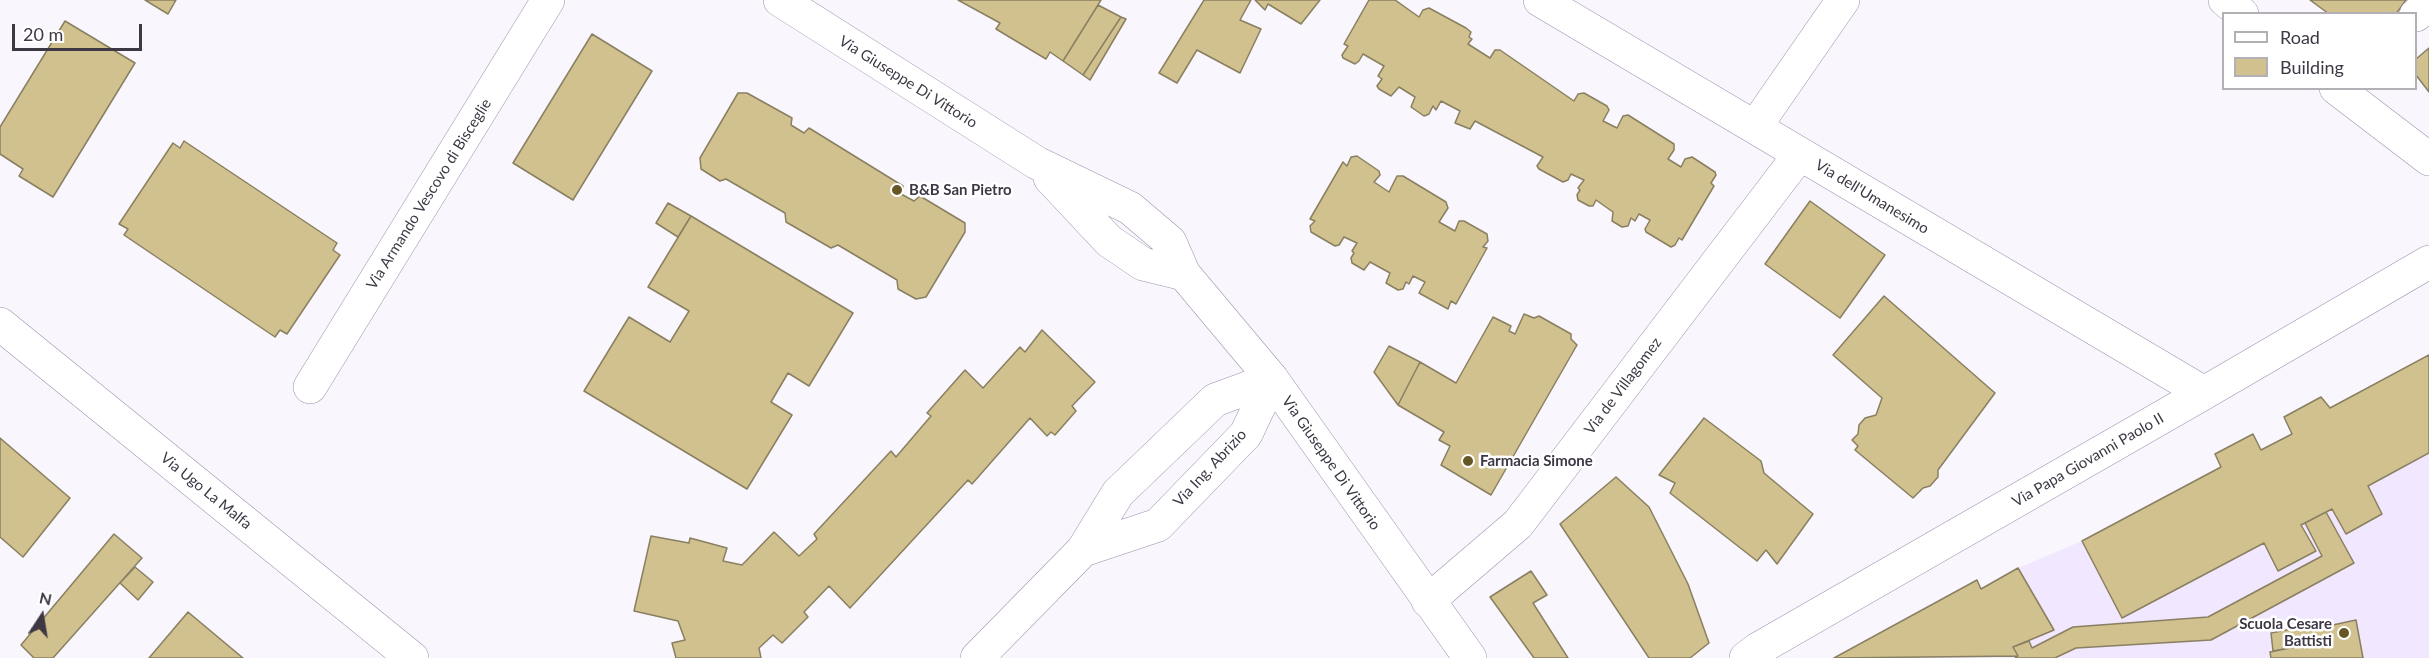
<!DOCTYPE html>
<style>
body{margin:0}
#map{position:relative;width:2429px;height:658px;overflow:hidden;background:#f9f7fd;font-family:Lato,sans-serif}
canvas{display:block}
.legend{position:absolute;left:2222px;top:12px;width:195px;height:78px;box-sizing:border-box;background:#fff;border:2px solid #b2afb5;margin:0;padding:8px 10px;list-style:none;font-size:18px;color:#3e3845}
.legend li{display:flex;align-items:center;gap:12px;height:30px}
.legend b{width:30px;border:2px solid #b2afb5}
.north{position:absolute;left:12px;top:586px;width:60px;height:60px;-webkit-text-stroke:4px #fff;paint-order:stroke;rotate:12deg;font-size:16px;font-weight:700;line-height:24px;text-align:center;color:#3e3845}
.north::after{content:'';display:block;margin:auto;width:21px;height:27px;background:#3e3845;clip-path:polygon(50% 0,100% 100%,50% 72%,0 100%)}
.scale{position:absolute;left:12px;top:24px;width:130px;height:27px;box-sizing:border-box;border:3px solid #3e3845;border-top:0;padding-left:8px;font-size:18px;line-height:21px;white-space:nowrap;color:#3e3845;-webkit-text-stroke:4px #fff;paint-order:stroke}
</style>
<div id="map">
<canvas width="2429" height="658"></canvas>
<ul class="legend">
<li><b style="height:8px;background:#fff"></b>Road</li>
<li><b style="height:16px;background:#d1c18e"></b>Building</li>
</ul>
<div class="north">N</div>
<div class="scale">20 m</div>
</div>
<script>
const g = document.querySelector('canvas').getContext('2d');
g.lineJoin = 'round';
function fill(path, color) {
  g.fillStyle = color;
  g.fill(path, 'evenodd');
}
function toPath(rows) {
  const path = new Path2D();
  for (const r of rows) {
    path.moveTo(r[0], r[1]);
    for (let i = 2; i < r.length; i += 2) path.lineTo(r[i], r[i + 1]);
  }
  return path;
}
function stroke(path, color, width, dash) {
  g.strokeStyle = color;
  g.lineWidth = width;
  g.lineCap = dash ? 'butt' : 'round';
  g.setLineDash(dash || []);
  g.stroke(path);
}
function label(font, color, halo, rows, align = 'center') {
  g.font = font + ' Lato,sans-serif';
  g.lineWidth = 5;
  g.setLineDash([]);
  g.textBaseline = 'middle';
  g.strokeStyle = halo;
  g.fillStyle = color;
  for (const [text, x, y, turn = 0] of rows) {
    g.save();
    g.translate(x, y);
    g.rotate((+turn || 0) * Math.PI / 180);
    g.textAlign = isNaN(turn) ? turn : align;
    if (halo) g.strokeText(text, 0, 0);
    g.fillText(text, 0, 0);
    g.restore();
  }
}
const built = toPath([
 [2429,355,2429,658,1834,658,1977,580,1982,589,2018,568,2082,541,2221,467,2215,454,2253,434,2261,450,2292,434,2284,417,2321,397,2330,408]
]);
const building = toPath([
 [145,0,176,0,168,14,145,0],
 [958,0,1101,0,1063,61,1050,52,1046,59,996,29,1000,23,958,0],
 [1204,0,1251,0,1240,20,1261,29,1240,73,1197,50,1177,83,1159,73,1204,0],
 [1255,0,1320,0,1301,24,1268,4,1265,10,1255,0],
 [1369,0,1395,0,1419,17,1423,10,1429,8,1466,28,1471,32,1469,37,1472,39,1468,44,1490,58,1495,50,1500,50,1574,101,1578,94,1584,93,1607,106,1609,110,1603,121,1617,128,1623,116,1628,115,1674,144,1674,150,1668,159,1681,167,1685,159,1692,157,1715,172,1716,175,1711,183,1714,186,1682,240,1679,238,1675,245,1671,247,1646,232,1645,229,1650,220,1639,214,1635,221,1631,218,1628,226,1622,227,1612,221,1613,212,1596,200,1593,206,1589,206,1578,200,1577,195,1580,190,1578,188,1584,180,1571,174,1568,180,1563,182,1539,169,1537,166,1543,157,1475,121,1470,129,1455,123,1460,111,1441,101,1436,110,1433,106,1429,114,1424,116,1411,107,1415,97,1399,87,1391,96,1379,89,1377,86,1382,79,1378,76,1384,66,1363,54,1359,61,1355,64,1343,58,1342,55,1348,46,1344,44,1369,0],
 [2310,0,2406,0,2396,14,2329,14,2310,0],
 [1098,5,1121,17,1083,75,1063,61,1098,5],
 [1121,17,1126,19,1090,80,1083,75,1121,17],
 [65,21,135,63,53,197,19,176,23,169,0,154,0,127,65,21],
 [592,34,652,71,573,200,513,163,592,34],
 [2429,48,2429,92,2416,75,2416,59,2429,48],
 [738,93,747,93,792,118,791,125,804,133,809,128,903,186,901,194,914,201,920,196,965,223,965,232,926,297,916,299,898,289,897,280,838,245,831,248,786,222,785,213,726,179,720,181,701,169,700,158,738,93],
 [184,141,337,243,333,250,340,255,287,334,280,330,275,337,124,235,128,229,119,224,173,143,180,148,184,141],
 [1357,156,1379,171,1380,175,1374,182,1389,192,1397,176,1403,176,1446,202,1448,208,1439,222,1455,231,1459,221,1464,221,1487,234,1488,241,1483,247,1487,248,1456,304,1451,301,1448,309,1419,293,1425,282,1413,276,1409,284,1406,282,1403,289,1398,290,1386,283,1390,273,1370,262,1364,270,1352,263,1351,258,1354,253,1352,251,1357,243,1344,237,1339,245,1335,246,1311,232,1310,226,1315,221,1310,219,1343,162,1347,166,1351,157,1357,156],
 [1810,201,1885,255,1840,318,1765,264,1810,201],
 [668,203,691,216,678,237,656,223,668,203],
 [691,216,853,313,809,386,788,373,771,402,792,415,747,489,584,391,629,317,670,342,689,311,648,287,691,216],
 [1884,296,1995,393,1938,470,1938,477,1930,486,1923,488,1913,498,1855,450,1858,446,1852,440,1858,434,1859,425,1865,418,1876,415,1882,398,1833,355,1884,296],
 [1524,314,1534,318,1539,316,1571,334,1571,339,1577,345,1491,495,1441,465,1450,446,1439,440,1444,432,1398,405,1420,362,1456,383,1493,317,1511,326,1509,331,1515,334,1524,314],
 [1042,330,1095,382,1072,406,1076,411,1055,435,1051,432,1047,436,1030,418,972,484,968,480,850,608,829,586,804,612,808,617,782,643,773,635,759,648,761,658,676,658,672,643,685,640,678,621,634,611,651,536,689,543,690,538,727,548,723,561,742,565,774,532,799,556,817,539,814,534,891,451,896,457,931,416,927,413,965,370,983,388,1020,347,1025,352,1042,330],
 [1389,346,1420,362,1398,405,1374,372,1389,346],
 [2429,355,2429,453,2368,486,2382,514,2346,534,2332,509,2301,525,2316,551,2278,571,2264,543,2122,618,2082,541,2221,467,2215,454,2253,434,2261,450,2292,434,2284,417,2321,397,2330,408,2429,355],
 [1704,418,1761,461,1764,473,1813,514,1777,564,1766,550,1757,561,1670,493,1675,483,1659,475,1704,418],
 [0,438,70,498,23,557,0,537,0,438],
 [1616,477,1649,507,1688,584,1709,643,1690,658,1649,658,1560,524,1616,477],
 [2326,512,2354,563,2211,640,2076,648,2055,658,2015,658,2018,656,2013,647,2029,641,2032,648,2073,627,2208,617,2322,556,2305,523,2326,512],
 [114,534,142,558,53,658,34,658,21,645,114,534],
 [135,567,153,582,138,600,120,583,135,567],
 [2018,568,2054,630,2013,647,2018,656,1834,658,1977,580,1981,589,2018,568],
 [1531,571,1547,595,1533,603,1568,658,1534,658,1490,597,1531,571],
 [188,612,243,658,149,658,188,612],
 [2356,620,2363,658,2271,658,2270,652,2331,640,2328,626,2356,620],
 [2327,622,2331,640,2273,651,2271,633,2327,622]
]);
const minor = toPath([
 [1540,0,2204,393],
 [2225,0,2242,14],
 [2416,15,2429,4],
 [2336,88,2429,159],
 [1755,127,1843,0],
 [310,387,548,0],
 [1428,601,1518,524,1800,154],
 [1746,658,1758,649,2204,393,2429,262]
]);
const tertiary = toPath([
 [780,0,1037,163,1130,208,1170,242,1184,274,1272,379,1470,658],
 [1050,178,1109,241,1143,264,1184,274],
 [1083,550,1158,525,1246,434,1272,379],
 [977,658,1083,550,1118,493,1215,400,1272,379]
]);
const secondary = toPath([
 [0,324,412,658]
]);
const markers = [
 [897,190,6,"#665724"],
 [1468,461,6,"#665724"],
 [2344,633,6,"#665724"]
];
const streetNames = [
 ["Via Giuseppe Di Vittorio",908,82,32],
 ["Via Armando Vescovo di Bisceglie",429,194,-58],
 ["Via dell'Umanesimo",1872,197,31],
 ["Via de Villagomez",1623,386,-53],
 ["Via Papa Giovanni Paolo II",2088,460,-30],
 ["Via Giuseppe Di Vittorio",1331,463,55],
 ["Via Ing. Abrizio",1210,468,-47],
 ["Via Ugo La Malfa",206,491,39]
];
const poiNames = [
 ["B&B San Pietro",909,190],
 ["Farmacia Simone",1480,461],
 ["Scuola Cesare",2332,624,"right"],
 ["Battisti",2332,641,"right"]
];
fill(built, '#f1e7ff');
fill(building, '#d1c18e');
stroke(building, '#897f61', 1.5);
stroke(minor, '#9e91af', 34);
stroke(tertiary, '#9e91af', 34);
stroke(secondary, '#9e91af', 34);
stroke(minor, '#fff', 33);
stroke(tertiary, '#fff', 33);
stroke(secondary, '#fff', 33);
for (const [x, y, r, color] of markers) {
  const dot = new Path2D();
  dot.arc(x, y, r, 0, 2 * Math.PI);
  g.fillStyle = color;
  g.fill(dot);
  stroke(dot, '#fff', 2);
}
label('15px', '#3e3845', '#fff', streetNames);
label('bold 15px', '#3e3845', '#fff', poiNames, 'left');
</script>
